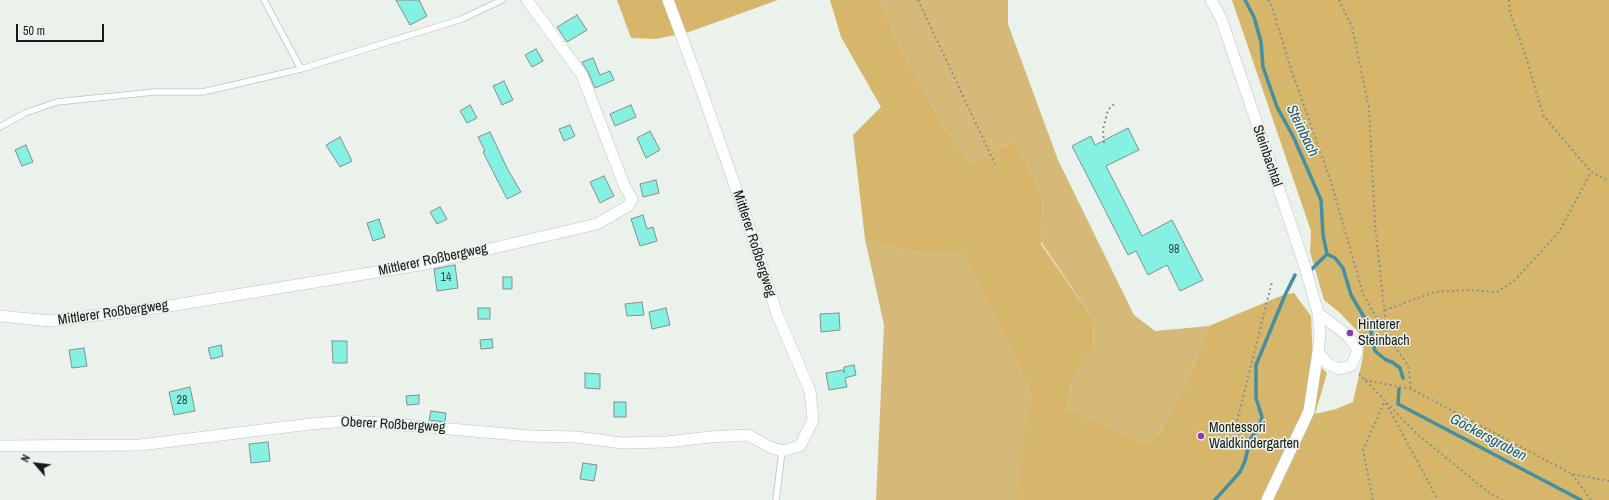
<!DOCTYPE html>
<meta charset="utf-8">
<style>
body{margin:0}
#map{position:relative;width:1609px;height:500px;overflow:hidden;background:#eaf2eb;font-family:"Archivo Narrow",sans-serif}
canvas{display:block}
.north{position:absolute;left:16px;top:444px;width:40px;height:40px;-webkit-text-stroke:3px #eaf2eb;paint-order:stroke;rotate:298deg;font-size:11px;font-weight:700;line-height:16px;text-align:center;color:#171a18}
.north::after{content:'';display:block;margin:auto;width:14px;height:18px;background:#171a18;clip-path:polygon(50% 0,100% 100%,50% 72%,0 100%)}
.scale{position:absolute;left:16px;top:24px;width:88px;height:18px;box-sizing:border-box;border:2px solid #171a18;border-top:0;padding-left:5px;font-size:12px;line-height:14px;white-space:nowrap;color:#171a18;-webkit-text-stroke:3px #eaf2eb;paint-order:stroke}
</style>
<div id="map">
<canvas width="1609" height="500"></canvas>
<div class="north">N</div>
<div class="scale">50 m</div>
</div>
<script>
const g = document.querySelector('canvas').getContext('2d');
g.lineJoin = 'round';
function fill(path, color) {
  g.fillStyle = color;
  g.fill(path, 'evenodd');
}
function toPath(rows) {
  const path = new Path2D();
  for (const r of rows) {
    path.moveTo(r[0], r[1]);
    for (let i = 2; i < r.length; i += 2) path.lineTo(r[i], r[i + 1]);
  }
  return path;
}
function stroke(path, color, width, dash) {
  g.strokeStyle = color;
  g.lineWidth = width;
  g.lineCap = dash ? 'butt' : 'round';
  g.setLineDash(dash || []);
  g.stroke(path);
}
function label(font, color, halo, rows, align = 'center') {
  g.font = font + ' "Archivo Narrow",sans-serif';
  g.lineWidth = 3;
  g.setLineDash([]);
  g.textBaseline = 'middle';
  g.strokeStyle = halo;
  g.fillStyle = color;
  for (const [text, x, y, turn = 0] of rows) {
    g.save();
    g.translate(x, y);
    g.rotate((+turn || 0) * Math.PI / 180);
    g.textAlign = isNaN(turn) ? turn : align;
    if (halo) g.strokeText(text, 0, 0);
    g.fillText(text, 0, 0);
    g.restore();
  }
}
const green = toPath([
 [879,0,1008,0,1008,24,1058,160,1134,315,1155,331,1209,326,1185,386,1159,434,1146,443,1067,408,1072,382,1094,348,1093,319,1041,242,1043,196,1015,141,971,162,945,129,900,46],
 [865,239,905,251,964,252,1031,394,1019,500,876,500,884,325]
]);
const forest = toPath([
 [617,0,778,0,689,32,656,39,631,38],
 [830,0,879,0,900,46,945,129,971,162,1015,141,1043,196,1041,244,1093,319,1094,348,1072,382,1067,408,1146,443,1159,434,1185,386,1209,326,1283,295,1294,293,1311,316,1313,360,1327,373,1315,414,1336,409,1353,402,1363,357,1364,338,1340,313,1324,300,1310,252,1311,231,1232,0,1609,0,1609,500,1018,500,1019,479,1031,394,964,253,905,251,865,239,853,135,881,107,841,37]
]);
const stream = toPath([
 [1245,0,1254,17,1261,42,1263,67,1277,107,1293,136,1321,200,1323,235,1327,254,1312,269],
 [1327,254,1335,258,1343,268,1351,295,1370,327,1375,351,1386,360,1392,362,1400,368,1403,378],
 [1399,389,1398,404,1581,500],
 [1215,500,1240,472,1245,461,1250,440,1259,427,1262,417,1256,398,1256,365,1285,295,1295,275]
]);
const building = toPath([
 [396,0,419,0,427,16,410,25,396,0],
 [577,15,587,30,567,42,557,27,577,15],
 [536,49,543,61,532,67,525,55,536,49],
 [593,58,600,75,610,71,614,80,595,88,588,72,582,62,593,58],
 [504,81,513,100,502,105,493,86,504,81],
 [470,105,477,118,467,123,460,111,470,105],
 [631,105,636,117,615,126,610,114,631,105],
 [570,125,575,136,564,141,559,129,570,125],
 [1128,128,1139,150,1106,166,1142,236,1172,220,1203,280,1180,291,1167,265,1148,275,1136,251,1128,255,1072,146,1091,136,1095,145,1128,128],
 [650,131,660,150,646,158,637,138,650,131],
 [490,132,508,170,521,192,507,199,483,152,485,151,478,137,490,132],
 [340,137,352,161,340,167,326,145,340,137],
 [26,145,33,162,22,166,15,150,26,145],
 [604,176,614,196,600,203,590,182,604,176],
 [656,180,659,193,643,197,640,184,656,180],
 [440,207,447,219,437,224,430,212,440,207],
 [643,215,647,229,653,227,657,241,640,246,631,219,643,215],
 [379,219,385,237,373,241,367,223,379,219],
 [455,265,458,288,437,291,434,269,455,265],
 [503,277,512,277,512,289,503,289,503,277],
 [642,302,644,315,627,316,625,304,642,302],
 [478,308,490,308,490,319,478,319,478,308],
 [666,308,670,325,652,329,649,312,666,308],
 [839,313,840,330,821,332,820,314,839,313],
 [492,339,493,348,481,349,480,340,492,339],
 [332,341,347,341,347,363,333,363,332,341],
 [221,345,223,356,211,359,208,348,221,345],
 [84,348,87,366,72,368,69,350,84,348],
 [854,365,856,375,845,378,847,387,829,390,826,373,843,370,844,373,844,367,854,365],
 [585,373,600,374,600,389,585,388,585,373],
 [190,387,195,411,174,415,169,392,190,387],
 [419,395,419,404,407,405,406,396,419,395],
 [614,402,626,402,626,417,614,417,614,402],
 [431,411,446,413,445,422,429,420,431,411],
 [268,442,270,461,251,463,249,444,268,442],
 [583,463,597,465,594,481,580,479,583,463]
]);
const path = toPath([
 [918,0,995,164],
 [1268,0,1272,7,1292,72,1331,182,1363,294,1387,336,1408,365,1411,389],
 [1339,0,1352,27,1369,108,1375,224,1387,335],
 [1509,0,1510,13,1524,50,1543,115,1591,172,1609,181],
 [1104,143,1103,129,1108,110,1115,103],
 [1385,310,1435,292,1467,290,1497,292,1515,280,1559,232,1591,172],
 [1359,374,1417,434,1488,492,1502,500],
 [1365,380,1411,389,1572,474,1609,481],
 [1386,403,1438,500],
 [1237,421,1272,282],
 [1572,474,1591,500],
 [1373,500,1363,450,1385,401]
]);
const lane = toPath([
 [264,0,301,69],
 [0,127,25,113,57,102,154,92,203,92,301,69,462,19,502,0],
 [776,500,782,451]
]);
const street = toPath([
 [1211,0,1221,18,1275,177,1305,267,1318,313,1320,334,1318,352,1309,411,1267,500],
 [1318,313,1348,336,1357,348,1357,353,1351,366,1339,369,1327,363,1318,352],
 [0,316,50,321,163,307,425,264,597,224,628,206,632,199,624,185,582,75,527,0],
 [0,446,140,445,310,424,348,421,381,423,530,436,576,437,622,443,667,442,710,437,748,435,770,447,782,451,800,446,813,420,810,391,777,314,746,217,700,86,668,0]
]);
const markers = [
 [1350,333,4,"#8c3cac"],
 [1201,436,4,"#8c3cac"]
];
const numberNames = [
 ["98",1174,250],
 ["14",446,278],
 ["28",182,401]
];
const streetNames = [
 ["Steinbachtal",1267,156,71],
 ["Mittlerer Roßbergweg",754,244,72],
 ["Mittlerer Roßbergweg",433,260,-12],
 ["Mittlerer Roßbergweg",113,313,-8],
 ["Oberer Roßbergweg",393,425,3]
];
const poiNames = [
 ["Hinterer",1358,325],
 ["Steinbach",1358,341],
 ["Montessori",1209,428],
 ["Waldkindergarten",1209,444]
];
const waterNames = [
 ["Steinbach",1302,131,64],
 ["Göckersgraben",1488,438,28]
];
fill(green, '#d6b978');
fill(forest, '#d6b66a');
stroke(stream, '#458fa0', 3.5);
fill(building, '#85f1e2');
stroke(building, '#858f8e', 1);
stroke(lane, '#bdc5bf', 7);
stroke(street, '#bdc5bf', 12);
stroke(path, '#8c928d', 2, [2, 3]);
stroke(lane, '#fff', 5.5);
stroke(street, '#fff', 11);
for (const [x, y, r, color] of markers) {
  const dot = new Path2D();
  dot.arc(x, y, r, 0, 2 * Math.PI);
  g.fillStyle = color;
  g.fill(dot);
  stroke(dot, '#eaf2eb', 1.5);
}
label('12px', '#32504a', null, numberNames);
label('14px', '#171a18', '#eaf2eb', streetNames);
label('14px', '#171a18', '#eaf2eb', poiNames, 'left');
label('italic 15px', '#2c5965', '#eaf2eb', waterNames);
</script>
